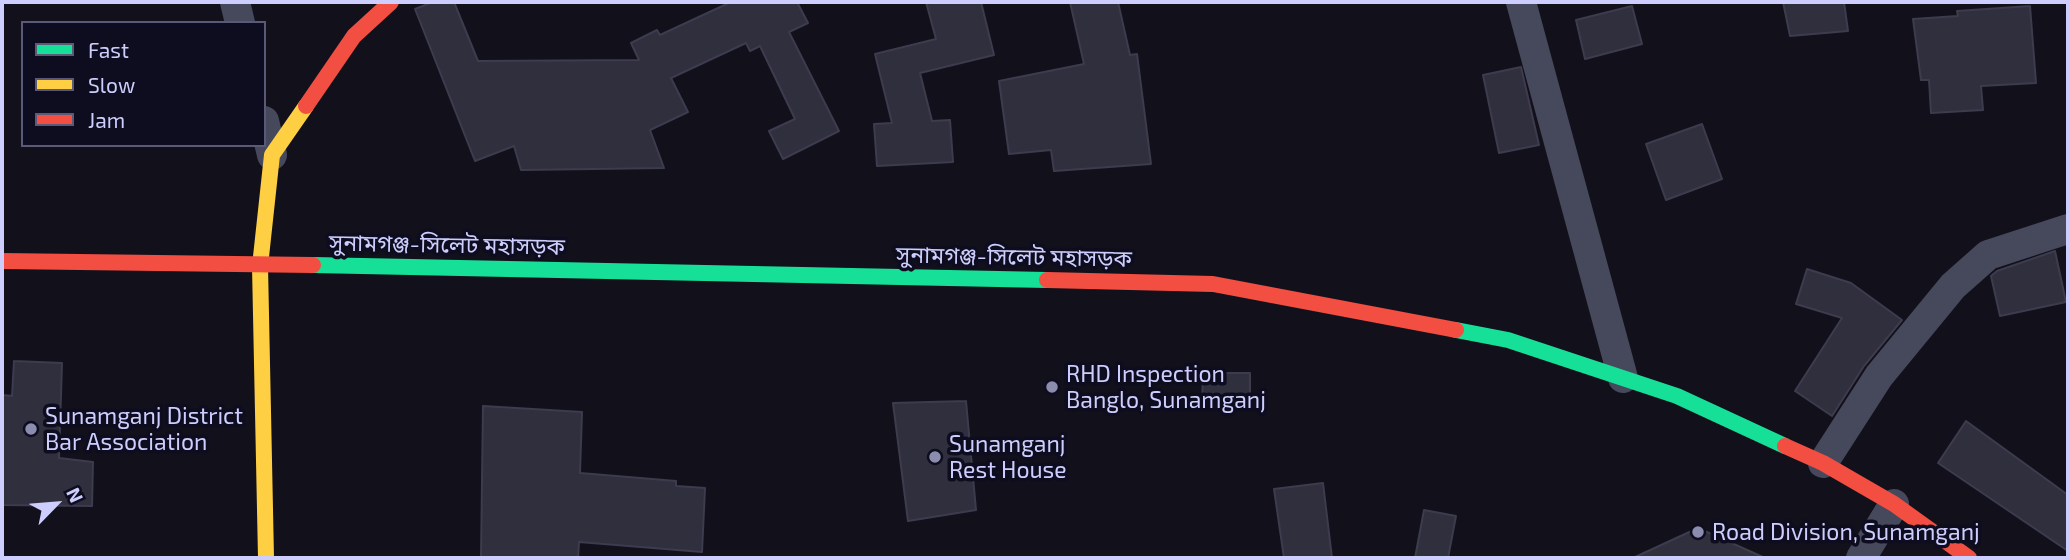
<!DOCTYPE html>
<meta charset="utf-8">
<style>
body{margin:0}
#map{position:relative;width:2070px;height:560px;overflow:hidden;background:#12111b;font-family:"Exo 2",sans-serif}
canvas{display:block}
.frame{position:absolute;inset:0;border:4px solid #cdcefd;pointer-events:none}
.legend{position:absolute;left:21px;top:21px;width:245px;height:126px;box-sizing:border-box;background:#0e0d1f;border:2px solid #5a5a78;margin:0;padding:9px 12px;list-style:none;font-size:21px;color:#cdcefd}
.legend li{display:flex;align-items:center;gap:14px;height:35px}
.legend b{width:35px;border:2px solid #5a5a78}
.north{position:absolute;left:21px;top:469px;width:70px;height:70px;-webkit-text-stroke:5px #0e0d1f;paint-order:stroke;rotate:65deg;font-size:19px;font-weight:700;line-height:28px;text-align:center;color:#cdcefd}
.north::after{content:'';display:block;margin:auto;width:24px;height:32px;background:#cdcefd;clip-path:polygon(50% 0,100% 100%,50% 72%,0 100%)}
</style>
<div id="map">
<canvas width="2070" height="560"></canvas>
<div class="frame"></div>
<ul class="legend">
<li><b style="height:9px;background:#16e098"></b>Fast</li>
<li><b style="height:9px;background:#ffcf43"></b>Slow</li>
<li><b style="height:9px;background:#f24e42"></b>Jam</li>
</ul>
<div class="north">N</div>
</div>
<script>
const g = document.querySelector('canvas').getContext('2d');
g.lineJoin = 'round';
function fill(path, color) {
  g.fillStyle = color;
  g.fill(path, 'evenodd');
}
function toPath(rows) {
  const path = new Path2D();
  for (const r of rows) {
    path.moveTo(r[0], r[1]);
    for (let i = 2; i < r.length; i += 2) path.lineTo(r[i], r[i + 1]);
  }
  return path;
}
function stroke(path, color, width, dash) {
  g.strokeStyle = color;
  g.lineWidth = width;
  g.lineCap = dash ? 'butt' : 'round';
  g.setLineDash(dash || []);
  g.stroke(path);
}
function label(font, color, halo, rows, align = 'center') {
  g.font = font + ' "Exo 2","Noto Sans Bengali",sans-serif';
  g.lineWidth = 7;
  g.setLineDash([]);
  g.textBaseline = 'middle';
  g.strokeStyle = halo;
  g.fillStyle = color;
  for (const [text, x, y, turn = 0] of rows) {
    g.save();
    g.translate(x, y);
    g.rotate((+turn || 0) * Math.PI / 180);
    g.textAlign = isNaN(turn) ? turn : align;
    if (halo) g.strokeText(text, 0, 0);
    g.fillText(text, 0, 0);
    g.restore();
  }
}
const building = toPath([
 [433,2,454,2,478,61,639,60,631,43,657,30,660,35,731,2,797,2,808,23,789,32,839,131,783,159,769,131,795,119,760,46,750,51,746,43,671,78,688,112,650,130,664,168,521,170,514,146,475,161,415,9,433,2],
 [926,2,981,2,994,55,920,73,932,121,950,120,953,162,877,166,874,124,892,123,875,54,936,39,926,2],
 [1070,2,1118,2,1130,55,1137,54,1151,164,1054,171,1051,150,1009,154,999,81,1084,64,1070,2],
 [1783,2,1844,2,1848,31,1790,36,1783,2],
 [1632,6,1642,44,1585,59,1576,20,1632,6],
 [2030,6,2036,83,1981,86,1983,110,1931,113,1929,80,1921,80,1913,19,1958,16,1957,11,2030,6],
 [1521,67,1539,145,1499,153,1483,75,1521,67],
 [1702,124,1722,179,1666,200,1646,144,1702,124],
 [2055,251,2066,302,2000,316,1991,276,1997,271,2055,251],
 [1807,269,1851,283,1902,320,1864,366,1832,416,1795,391,1842,318,1796,304,1807,269],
 [14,361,62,363,59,458,93,462,92,506,2,505,2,395,12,396,14,361],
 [1203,373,1250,373,1250,402,1202,402,1203,373],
 [966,401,976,510,908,521,893,403,966,401],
 [483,406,582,412,580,473,676,481,676,486,705,488,702,552,579,542,578,558,481,558,483,406],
 [1966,421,2068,495,2068,551,1938,463,1966,421],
 [1323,483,1332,558,1284,558,1274,489,1323,483],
 [1424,510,1456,516,1448,558,1415,558,1424,510],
 [1698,528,1765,558,1633,558,1698,528]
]);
const street = toPath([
 [235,2,240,23],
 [1521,2,1623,378],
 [264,121,272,155],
 [1823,463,1879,376,1953,286,1988,255,2068,229],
 [1861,558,1894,504]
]);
const fast = toPath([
 [313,265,1047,280],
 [1456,330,1508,340,1677,396,1785,446]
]);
const slow = toPath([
 [266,558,260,266,272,155,306,106]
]);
const jam = toPath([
 [306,106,354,36,391,2],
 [2,261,313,265],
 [1047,280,1213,284,1456,330],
 [1785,446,1823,463,1894,504,1969,558]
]);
const markers = [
 [1052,387,7,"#8c8cae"],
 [31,429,7,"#8c8cae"],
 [935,457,7,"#8c8cae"],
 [1698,532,7,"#8c8cae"]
];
const streetNames = [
 ["সুনামগঞ্জ-সিলেট মহাসড়ক",447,245,1],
 ["সুনামগঞ্জ-সিলেট মহাসড়ক",1014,257,1]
];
const poiNames = [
 ["RHD Inspection",1066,374],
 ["Banglo, Sunamganj",1066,400],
 ["Sunamganj District",45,416],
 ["Bar Association",45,442],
 ["Sunamganj",949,444],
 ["Rest House",949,470],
 ["Road Division, Sunamganj",1712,532]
];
fill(building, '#302f3d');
stroke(building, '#3d3b4e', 2);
stroke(street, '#46485c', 30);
stroke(fast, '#16e098', 16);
stroke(slow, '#ffcf43', 16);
stroke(jam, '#f24e42', 16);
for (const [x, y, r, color] of markers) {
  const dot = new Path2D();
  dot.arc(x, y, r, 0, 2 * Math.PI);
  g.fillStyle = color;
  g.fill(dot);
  stroke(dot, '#0e0d1f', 2.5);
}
label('23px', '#cdcefd', '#0e0d1f', streetNames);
label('23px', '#cdcefd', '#0e0d1f', poiNames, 'left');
</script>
